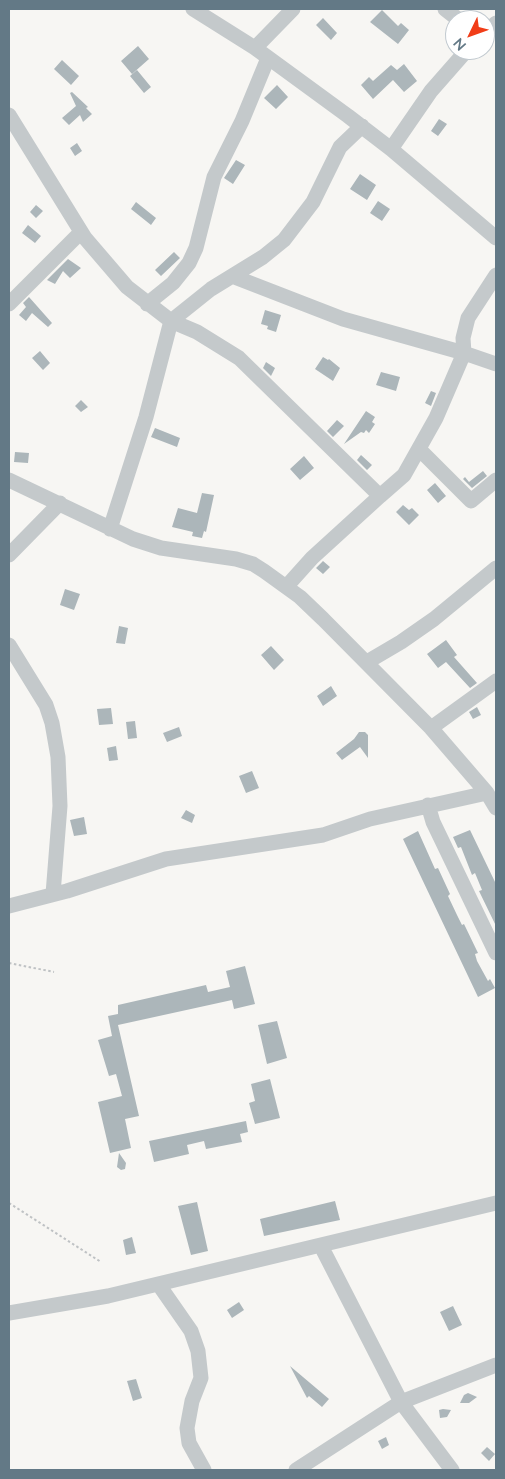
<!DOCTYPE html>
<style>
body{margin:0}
#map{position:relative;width:505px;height:1479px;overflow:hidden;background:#f7f6f3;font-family:Lato,sans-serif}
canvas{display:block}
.frame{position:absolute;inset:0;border:10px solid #637986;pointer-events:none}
.north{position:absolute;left:445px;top:10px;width:50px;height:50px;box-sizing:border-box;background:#fff;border:1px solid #c1c9cf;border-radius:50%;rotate:228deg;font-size:14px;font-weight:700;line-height:20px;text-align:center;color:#637986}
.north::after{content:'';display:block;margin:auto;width:18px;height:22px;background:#f13d18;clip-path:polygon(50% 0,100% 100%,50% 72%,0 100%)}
</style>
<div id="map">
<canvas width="505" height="1479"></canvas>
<div class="frame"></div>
<div class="north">N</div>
</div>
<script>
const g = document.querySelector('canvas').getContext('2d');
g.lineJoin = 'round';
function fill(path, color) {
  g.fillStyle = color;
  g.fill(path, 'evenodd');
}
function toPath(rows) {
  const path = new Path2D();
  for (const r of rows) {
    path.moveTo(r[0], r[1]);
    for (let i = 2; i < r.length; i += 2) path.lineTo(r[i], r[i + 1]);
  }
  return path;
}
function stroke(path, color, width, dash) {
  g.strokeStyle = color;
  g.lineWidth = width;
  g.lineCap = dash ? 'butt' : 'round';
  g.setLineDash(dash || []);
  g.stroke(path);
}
const building = toPath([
 [382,10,398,26,401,23,409,30,398,44,370,22],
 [323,18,337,33,331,40,316,25],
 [138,46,149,59,132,74,121,61],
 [62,60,79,76,71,85,54,69],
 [404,64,417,81,404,92,393,80,373,99,361,85,369,77,373,81,391,65,397,70],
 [137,70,151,87,144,93,130,76],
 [277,85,288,97,276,109,264,98],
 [72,92,88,107,86,108,92,114,83,122,80,115,69,125,62,118,76,106,70,93],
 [439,119,447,124,438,136,431,131],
 [77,143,82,151,75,156,70,148],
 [236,160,245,165,233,184,224,178],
 [360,174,376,185,367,200,350,189],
 [378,201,390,209,382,221,370,213],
 [136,202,156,218,151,225,131,209],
 [36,205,43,211,36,218,30,212],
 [28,225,41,236,35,243,22,233],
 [174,252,180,258,161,276,155,270],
 [68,259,81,268,70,278,63,271,55,284,47,280],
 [29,297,52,323,48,327,32,313,26,321,19,315,26,307,23,303],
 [265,310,281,315,276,332,267,329,268,326,261,324],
 [40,351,50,363,43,370,32,358],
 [323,357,328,360,329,359,340,368,333,381,315,369],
 [266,362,275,368,271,376,263,368],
 [381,372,400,377,396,391,376,385],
 [431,391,436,393,431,406,425,403],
 [81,400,88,407,81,412,75,406],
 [366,411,375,417,372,422,375,424,369,433,366,430,364,433,361,432,344,444],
 [337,420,344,426,333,437,327,431],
 [155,428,180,438,177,447,151,437],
 [15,452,29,453,28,463,14,462],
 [361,455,372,465,367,470,357,460],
 [304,456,314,468,300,480,290,469],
 [483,471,487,476,472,488,463,479,465,477,469,482],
 [435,483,446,496,438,503,427,490],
 [202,493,214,495,206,532,204,531,202,538,192,536,193,532,172,527,178,508,197,513],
 [403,505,409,510,412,508,419,515,409,525,396,512],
 [323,561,330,567,323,574,316,568],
 [65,589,80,594,74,610,60,605],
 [119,626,128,628,125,644,116,643],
 [446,640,457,655,454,657,477,683,470,688,446,662,438,668,427,654],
 [271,646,284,660,274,670,261,655],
 [331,686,337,696,323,706,317,696],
 [477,707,481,715,473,719,469,712],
 [111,708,113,724,99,725,97,709],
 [135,721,137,738,128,739,126,722],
 [179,727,182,736,167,742,163,733],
 [359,732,365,732,368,735,368,758,360,747,342,760,336,753,354,739],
 [116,746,118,760,109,761,107,748],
 [252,771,259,788,246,793,239,776],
 [186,810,195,815,192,823,181,818],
 [84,817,87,834,74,836,70,820],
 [470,830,496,884,496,926,479,891,482,890,475,873,472,875,461,847,458,848,453,837],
 [418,831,435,869,438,868,450,894,448,896,457,915,462,925,464,924,478,953,475,954,477,961,488,981,490,979,495,988,478,997,403,839],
 [245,966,255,1004,234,1009,232,1000,118,1025,139,1116,125,1119,131,1148,110,1153,98,1102,122,1096,116,1074,109,1076,98,1040,112,1036,108,1016,118,1014,118,1005,206,985,208,992,230,987,226,971],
 [277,1021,287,1058,267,1064,258,1025],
 [270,1079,280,1118,255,1124,249,1103,255,1101,251,1084],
 [246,1121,248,1132,240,1134,242,1142,206,1149,204,1141,187,1145,189,1154,154,1162,149,1141],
 [119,1153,126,1163,125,1169,121,1170,117,1167],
 [335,1201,340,1220,264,1236,260,1219],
 [197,1202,208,1251,191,1255,178,1206],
 [132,1237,136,1253,126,1255,123,1240],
 [239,1302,244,1310,232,1318,227,1310],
 [453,1306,462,1325,449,1331,440,1312],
 [290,1366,329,1399,322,1407,309,1396,307,1398],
 [136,1379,142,1398,133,1401,127,1381],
 [468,1393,477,1397,469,1403,460,1403,464,1395],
 [443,1409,451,1410,447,1417,440,1418,439,1410],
 [386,1437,389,1445,382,1449,378,1441],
 [487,1447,495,1454,489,1461,481,1453]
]);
const path = toPath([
 [9,963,54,972],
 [9,1203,101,1262]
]);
const minor = toPath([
 [193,9,255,48,348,116,391,149,496,238],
 [445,9,459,20],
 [485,32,496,23],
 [255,48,293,9],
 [9,115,85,238,127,287,171,321,146,417,110,529],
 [362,126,340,147,313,202,284,240,263,257,211,289,171,321,197,332,239,358,380,496,404,475,436,418,464,353,463,338,468,318,496,275],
 [391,149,431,91,467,50],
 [232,276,343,319,464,353,496,364],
 [9,304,81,232],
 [147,304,173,283,189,263,196,248,214,177,242,121,268,58],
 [419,449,471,501,496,480],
 [9,480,133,539,161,548,236,559,253,564,264,571,300,597,323,619,431,728,487,793,496,808],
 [9,555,60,503],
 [286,587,312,558,380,496],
 [9,645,46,705,52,723,58,757,60,806,53,894],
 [367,662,401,642,434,619,496,568],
 [431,728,496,681],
 [428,805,433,822,496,953],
 [9,906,67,891,166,859,323,835,370,819,487,793],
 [321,1246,401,1402,452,1470],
 [159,1285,191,1331,198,1351,201,1378,192,1401,187,1428,189,1443,204,1470],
 [9,1313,108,1296,496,1203],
 [296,1470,401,1402,496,1365]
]);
fill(building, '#acb6ba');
stroke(path, '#bfc2c4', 2, [2.5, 2.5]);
stroke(minor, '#c4c9cb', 15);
</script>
